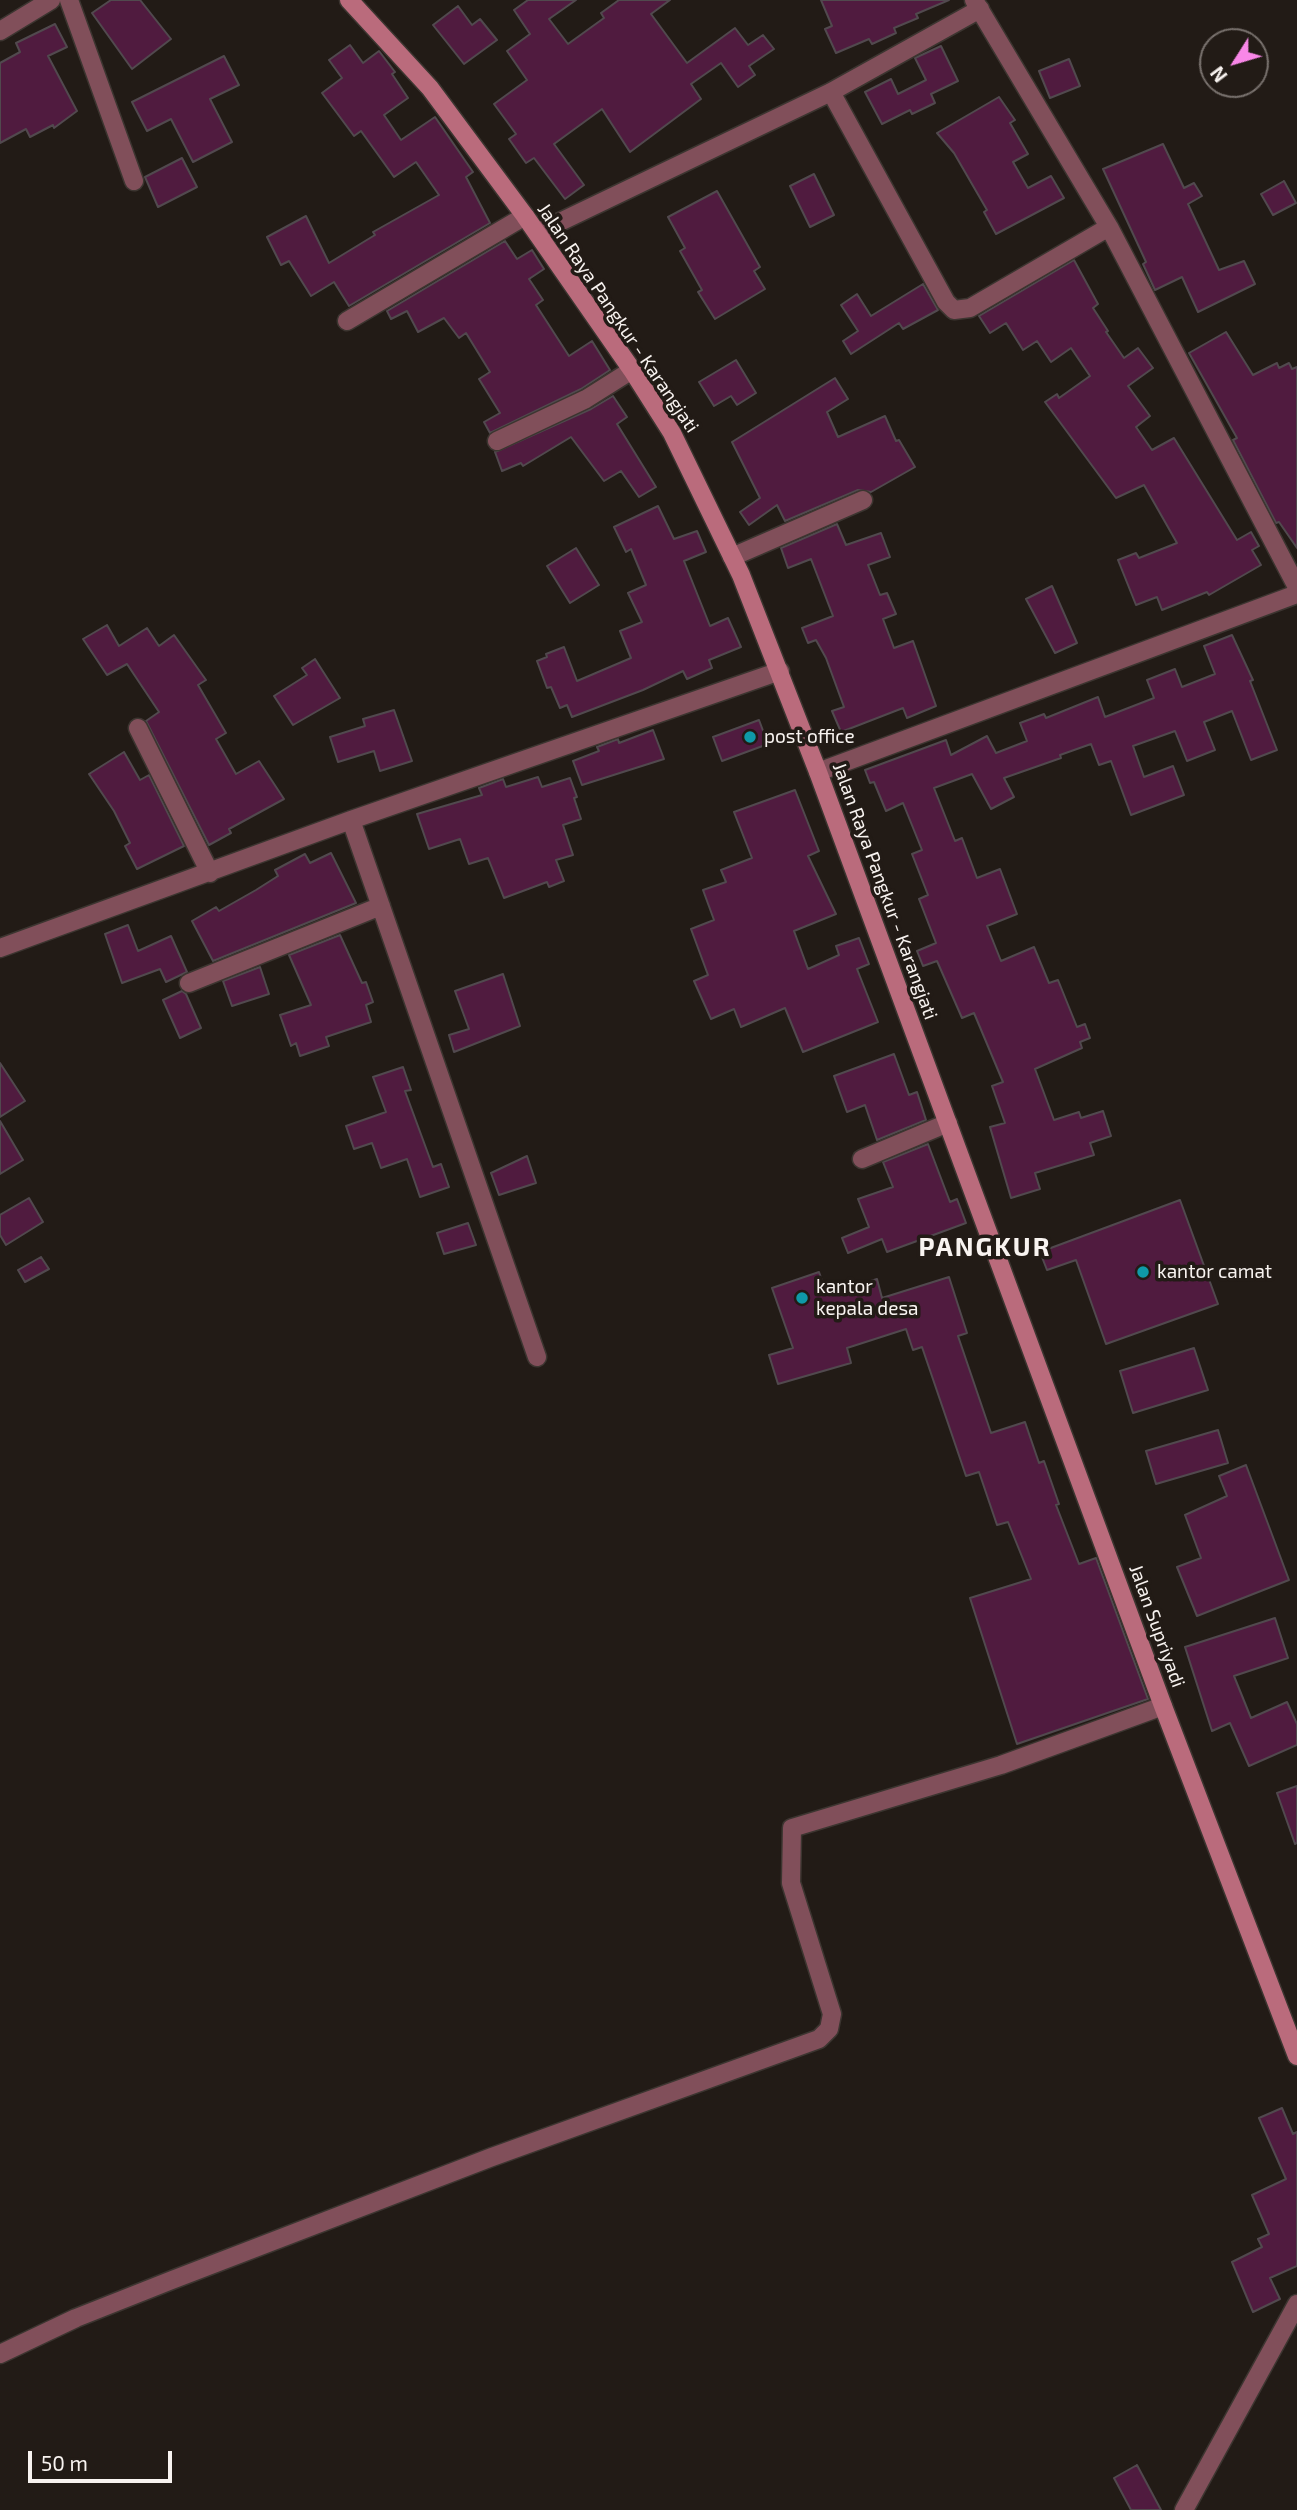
<!DOCTYPE html>
<style>
body{margin:0}
#map{position:relative;width:1297px;height:2510px;overflow:hidden;background:#221b16;font-family:"Exo 2",sans-serif}
canvas{display:block}
.north{position:absolute;left:1199px;top:28px;width:70px;height:70px;box-sizing:border-box;background:#221b16;border:2px solid #78716d;border-radius:50%;rotate:233deg;font-size:19px;font-weight:700;line-height:28px;text-align:center;color:#f8f3f0}
.north::after{content:'';display:block;margin:auto;width:24px;height:32px;background:#f987e8;clip-path:polygon(50% 0,100% 100%,50% 72%,0 100%)}
.scale{position:absolute;left:28px;top:2451px;width:144px;height:32px;box-sizing:border-box;border:4px solid #f8f3f0;border-top:0;padding-left:9px;font-size:21px;line-height:24px;white-space:nowrap;color:#f8f3f0;-webkit-text-stroke:5px #221b16;paint-order:stroke}
</style>
<div id="map">
<canvas width="1297" height="2510"></canvas>
<div class="north">N</div>
<div class="scale">50 m</div>
</div>
<script>
const g = document.querySelector('canvas').getContext('2d');
g.lineJoin = 'round';
function fill(path, color) {
  g.fillStyle = color;
  g.fill(path, 'evenodd');
}
function toPath(rows) {
  const path = new Path2D();
  for (const r of rows) {
    path.moveTo(r[0], r[1]);
    for (let i = 2; i < r.length; i += 2) path.lineTo(r[i], r[i + 1]);
  }
  return path;
}
function stroke(path, color, width, dash) {
  g.strokeStyle = color;
  g.lineWidth = width;
  g.lineCap = dash ? 'butt' : 'round';
  g.setLineDash(dash || []);
  g.stroke(path);
}
function label(font, color, halo, rows, align = 'center') {
  g.font = font + ' "Exo 2",sans-serif';
  g.lineWidth = 7;
  g.setLineDash([]);
  g.textBaseline = 'middle';
  g.strokeStyle = halo;
  g.fillStyle = color;
  for (const [text, x, y, turn = 0] of rows) {
    g.save();
    g.translate(x, y);
    g.rotate((+turn || 0) * Math.PI / 180);
    g.textAlign = isNaN(turn) ? turn : align;
    if (halo) g.strokeText(text, 0, 0);
    g.fillText(text, 0, 0);
    g.restore();
  }
}
const building = toPath([
 [111,0,140,0,171,39,132,69,92,13,111,0],
 [528,0,576,0,549,19,568,44,604,18,601,13,619,0,670,0,651,14,687,63,735,28,748,45,763,35,774,49,749,66,755,75,738,87,721,63,691,84,701,99,630,152,602,109,554,144,584,185,565,199,534,158,526,163,509,139,516,134,494,104,527,80,507,51,530,34,514,10,528,0],
 [821,0,949,0,916,14,918,18,894,28,896,33,872,44,869,39,836,53,825,29,832,26,821,0],
 [458,6,472,25,480,19,497,40,464,64,433,25,458,6],
 [55,24,67,47,48,56,77,111,54,128,53,125,30,137,26,129,0,143,0,63,20,52,16,43,55,24],
 [350,45,363,63,379,51,395,72,392,74,408,98,384,115,401,140,435,117,473,172,466,177,490,223,349,306,334,282,311,296,289,261,281,265,267,237,306,216,329,263,375,235,373,232,439,195,416,162,394,177,361,131,354,136,322,93,342,78,329,60,350,45],
 [941,46,958,81,931,94,935,103,912,114,910,110,882,124,865,92,891,79,898,94,926,80,915,58,941,46],
 [224,56,239,85,210,99,232,142,193,162,171,119,147,131,132,102,224,56],
 [1069,59,1080,86,1050,98,1039,71,1069,59],
 [999,97,1015,120,1010,123,1028,154,1013,162,1028,188,1051,176,1064,198,996,234,984,212,987,210,954,153,937,133,999,97],
 [1163,144,1184,188,1194,183,1202,196,1188,204,1219,270,1244,261,1255,284,1198,312,1182,277,1155,290,1143,264,1146,262,1103,169,1163,144],
 [182,158,197,187,158,207,145,177,182,158],
 [814,174,834,215,810,227,790,186,814,174],
 [1284,181,1296,203,1273,215,1261,194,1284,181],
 [717,191,760,267,754,271,765,289,715,319,698,292,702,290,680,251,685,248,668,217,717,191],
 [505,241,517,259,532,250,544,269,529,279,543,300,536,305,569,356,592,341,610,370,581,389,490,433,484,422,500,413,479,379,490,372,466,333,459,338,444,318,418,332,407,311,391,319,387,311,505,241],
 [1074,260,1098,304,1093,308,1108,331,1106,332,1124,358,1138,348,1153,368,1128,386,1150,416,1136,427,1152,450,1174,438,1237,540,1251,532,1259,546,1252,550,1261,565,1209,595,1207,592,1162,610,1157,597,1136,605,1118,560,1136,553,1139,558,1177,543,1144,485,1116,498,1045,402,1057,394,1059,398,1090,376,1071,348,1051,362,1037,341,1023,350,1006,323,990,333,979,316,1074,260],
 [923,284,938,310,903,329,899,323,851,354,843,341,858,331,841,305,857,294,871,316,923,284],
 [1226,332,1253,375,1277,363,1279,368,1289,363,1292,369,1297,367,1297,548,1279,522,1276,523,1233,440,1237,438,1189,353,1226,332],
 [736,360,756,393,737,405,731,396,714,406,699,382,736,360],
 [835,378,848,399,827,412,838,437,885,416,896,441,899,440,915,467,871,492,858,490,785,521,777,505,749,525,740,512,760,498,732,442,835,378],
 [613,396,627,417,617,424,656,487,639,497,621,471,604,481,571,437,523,466,521,463,502,471,495,452,591,409,613,396],
 [658,506,674,539,697,531,706,552,684,561,710,626,728,618,741,647,709,660,712,668,687,679,683,671,643,690,572,717,567,705,560,708,551,687,547,688,537,661,547,657,546,654,564,647,577,681,631,658,620,631,642,622,628,593,646,585,631,549,626,552,614,527,658,506],
 [837,524,846,545,881,533,890,557,868,565,880,595,887,593,896,614,883,619,894,648,913,641,936,706,907,718,903,708,841,732,832,711,844,707,826,658,816,640,808,643,802,628,833,616,811,559,788,568,781,548,837,524],
 [576,548,599,585,570,603,547,566,576,548],
 [1052,586,1077,643,1055,653,1026,599,1052,586],
 [107,625,119,646,147,628,159,646,174,635,206,680,198,685,226,733,216,739,236,774,259,761,284,799,229,829,231,833,209,845,146,721,159,712,127,664,107,675,83,639,107,625],
 [1232,635,1253,680,1250,681,1277,750,1251,760,1232,711,1204,722,1215,750,1187,761,1175,731,1133,746,1144,777,1173,766,1184,795,1131,815,1111,761,1099,765,1091,744,1060,755,1061,758,1004,778,1014,797,991,809,972,774,934,788,955,841,962,838,977,878,1000,869,1017,914,987,926,1001,961,1034,947,1049,983,1058,980,1077,1027,1085,1024,1090,1038,1080,1042,1082,1048,1035,1069,1054,1120,1079,1112,1081,1118,1103,1111,1111,1136,1090,1143,1094,1155,1035,1173,1040,1189,1011,1198,990,1127,1005,1123,992,1086,1003,1082,974,1013,962,1018,937,961,923,966,917,951,936,943,919,899,928,895,912,854,922,850,903,803,886,811,874,782,870,783,865,770,946,740,951,755,987,736,996,753,1027,741,1020,723,1044,714,1046,718,1098,697,1105,717,1154,698,1147,680,1175,669,1182,687,1215,674,1204,646,1232,635],
 [315,659,340,698,293,725,274,696,307,675,302,668,315,659],
 [394,710,412,761,380,771,374,751,338,762,330,737,365,726,363,719,394,710],
 [759,720,768,744,722,761,713,737,759,720],
 [653,730,664,759,582,785,573,761,599,751,597,747,618,739,619,743,653,730],
 [124,752,140,780,149,775,184,846,137,869,125,846,130,843,114,811,89,774,124,752],
 [538,777,542,787,570,778,577,797,574,798,581,819,563,825,573,855,556,860,564,881,549,887,547,882,504,898,488,858,469,864,460,839,429,849,417,814,482,795,479,788,503,779,506,787,538,777],
 [795,790,819,851,808,856,836,914,794,931,808,969,839,955,836,946,859,938,869,964,857,969,878,1022,803,1052,785,1008,741,1027,734,1009,711,1019,694,981,708,975,691,929,714,920,703,890,726,882,721,870,752,858,734,812,795,790],
 [331,853,356,903,213,961,192,921,216,907,219,911,256,890,278,876,275,870,305,854,310,863,331,853],
 [128,925,138,951,171,936,187,972,166,982,160,969,122,983,105,934,128,925],
 [340,935,362,983,366,982,373,1002,366,1005,371,1022,326,1037,329,1046,300,1056,296,1043,291,1046,280,1015,311,1005,289,955,340,935],
 [260,967,269,994,232,1006,223,981,260,967],
 [503,974,520,1026,454,1052,449,1035,469,1029,455,991,503,974],
 [182,991,186,994,201,1028,180,1038,163,1000,182,991],
 [894,1054,909,1095,917,1092,926,1120,877,1140,865,1105,847,1112,834,1076,894,1054],
 [0,1063,25,1101,0,1117,0,1063],
 [403,1067,411,1090,405,1091,433,1167,441,1164,449,1187,420,1197,407,1159,381,1168,372,1143,354,1149,346,1126,386,1112,373,1077,403,1067],
 [0,1121,23,1160,0,1174,0,1121],
 [928,1144,950,1202,957,1199,966,1223,887,1252,882,1239,848,1253,842,1238,869,1227,858,1199,893,1187,883,1162,928,1144],
 [527,1156,536,1183,499,1195,491,1173,527,1156],
 [29,1198,43,1222,6,1245,0,1235,0,1215,29,1198],
 [1180,1200,1218,1304,1106,1344,1076,1260,1047,1270,1040,1252,1180,1200],
 [468,1223,476,1245,444,1254,437,1233,468,1223],
 [41,1257,49,1269,25,1282,18,1270,41,1257],
 [819,1272,827,1295,877,1279,882,1298,949,1277,967,1333,958,1336,991,1433,1025,1422,1039,1463,1044,1461,1059,1504,1056,1505,1079,1564,1096,1558,1148,1699,1017,1744,970,1598,1031,1579,1008,1522,997,1525,979,1472,966,1476,922,1347,913,1350,906,1329,847,1348,851,1363,778,1384,769,1355,793,1348,772,1288,819,1272],
 [1194,1348,1208,1390,1133,1413,1120,1371,1194,1348],
 [1218,1430,1228,1463,1156,1484,1146,1451,1218,1430],
 [1246,1465,1289,1580,1197,1616,1177,1567,1201,1558,1185,1515,1227,1496,1219,1476,1246,1465],
 [1275,1618,1288,1658,1234,1676,1251,1718,1287,1702,1297,1724,1297,1745,1249,1766,1230,1723,1212,1731,1185,1647,1275,1618],
 [1297,1786,1297,1843,1295,1844,1277,1793,1297,1786],
 [1282,2108,1293,2134,1297,2132,1297,2266,1270,2278,1280,2299,1253,2312,1232,2262,1262,2247,1258,2239,1269,2234,1252,2195,1286,2179,1259,2118,1282,2108],
 [1137,2465,1161,2510,1131,2510,1114,2478,1137,2465]
]);
const street = toPath([
 [69,0,134,181],
 [974,0,1109,227,1297,587],
 [0,31,51,0],
 [831,92,946,302,954,310,970,308,1109,227],
 [537,233,831,92,980,9],
 [347,321,525,216],
 [497,441,586,399,632,370],
 [732,557,863,500],
 [138,728,210,873],
 [818,772,1297,594],
 [351,820,537,1357],
 [0,948,351,820,780,671],
 [189,983,381,906],
 [862,1159,948,1123],
 [0,2354,76,2318,172,2280,492,2157,819,2039,829,2029,832,2014,791,1883,792,1828,1001,1765,1163,1706],
 [1184,2510,1297,2304]
]);
const secondary = toPath([
 [349,0,430,88,525,216,632,370,672,433,741,575,818,772,1163,1706,1297,2056]
]);
const markers = [
 [750,737,7,"#0f9aa8"],
 [1143,1272,7,"#0f9aa8"],
 [802,1298,7,"#0f9aa8"]
];
const streetNames = [
 ["Jalan Raya Pangkur - Karangjati",618,318,56],
 ["Jalan Raya Pangkur - Karangjati",885,891,70],
 ["Jalan Supriyadi",1157,1626,70]
];
const poiNames = [
 ["post office",764,737],
 ["kantor camat",1157,1272],
 ["kantor",816,1287],
 ["kepala desa",816,1309]
];
const districtNames = [
 ["PANGKUR",985,1247]
];
fill(building, '#501b3f');
stroke(building, '#51494e', 2);
stroke(street, '#3c3530', 21);
stroke(secondary, '#3c3530', 21);
stroke(street, '#814f5a', 18);
stroke(secondary, '#ba6b7c', 18);
for (const [x, y, r, color] of markers) {
  const dot = new Path2D();
  dot.arc(x, y, r, 0, 2 * Math.PI);
  g.fillStyle = color;
  g.fill(dot);
  stroke(dot, '#221b16', 2.5);
}
label('19px', '#f8f3f0', '#221b16', streetNames);
label('19px', '#f8f3f0', '#221b16', poiNames, 'left');
g.letterSpacing = '2px';
label('bold 26px', '#f8f3f0', '#221b16', districtNames);
g.letterSpacing = '0px';
</script>
